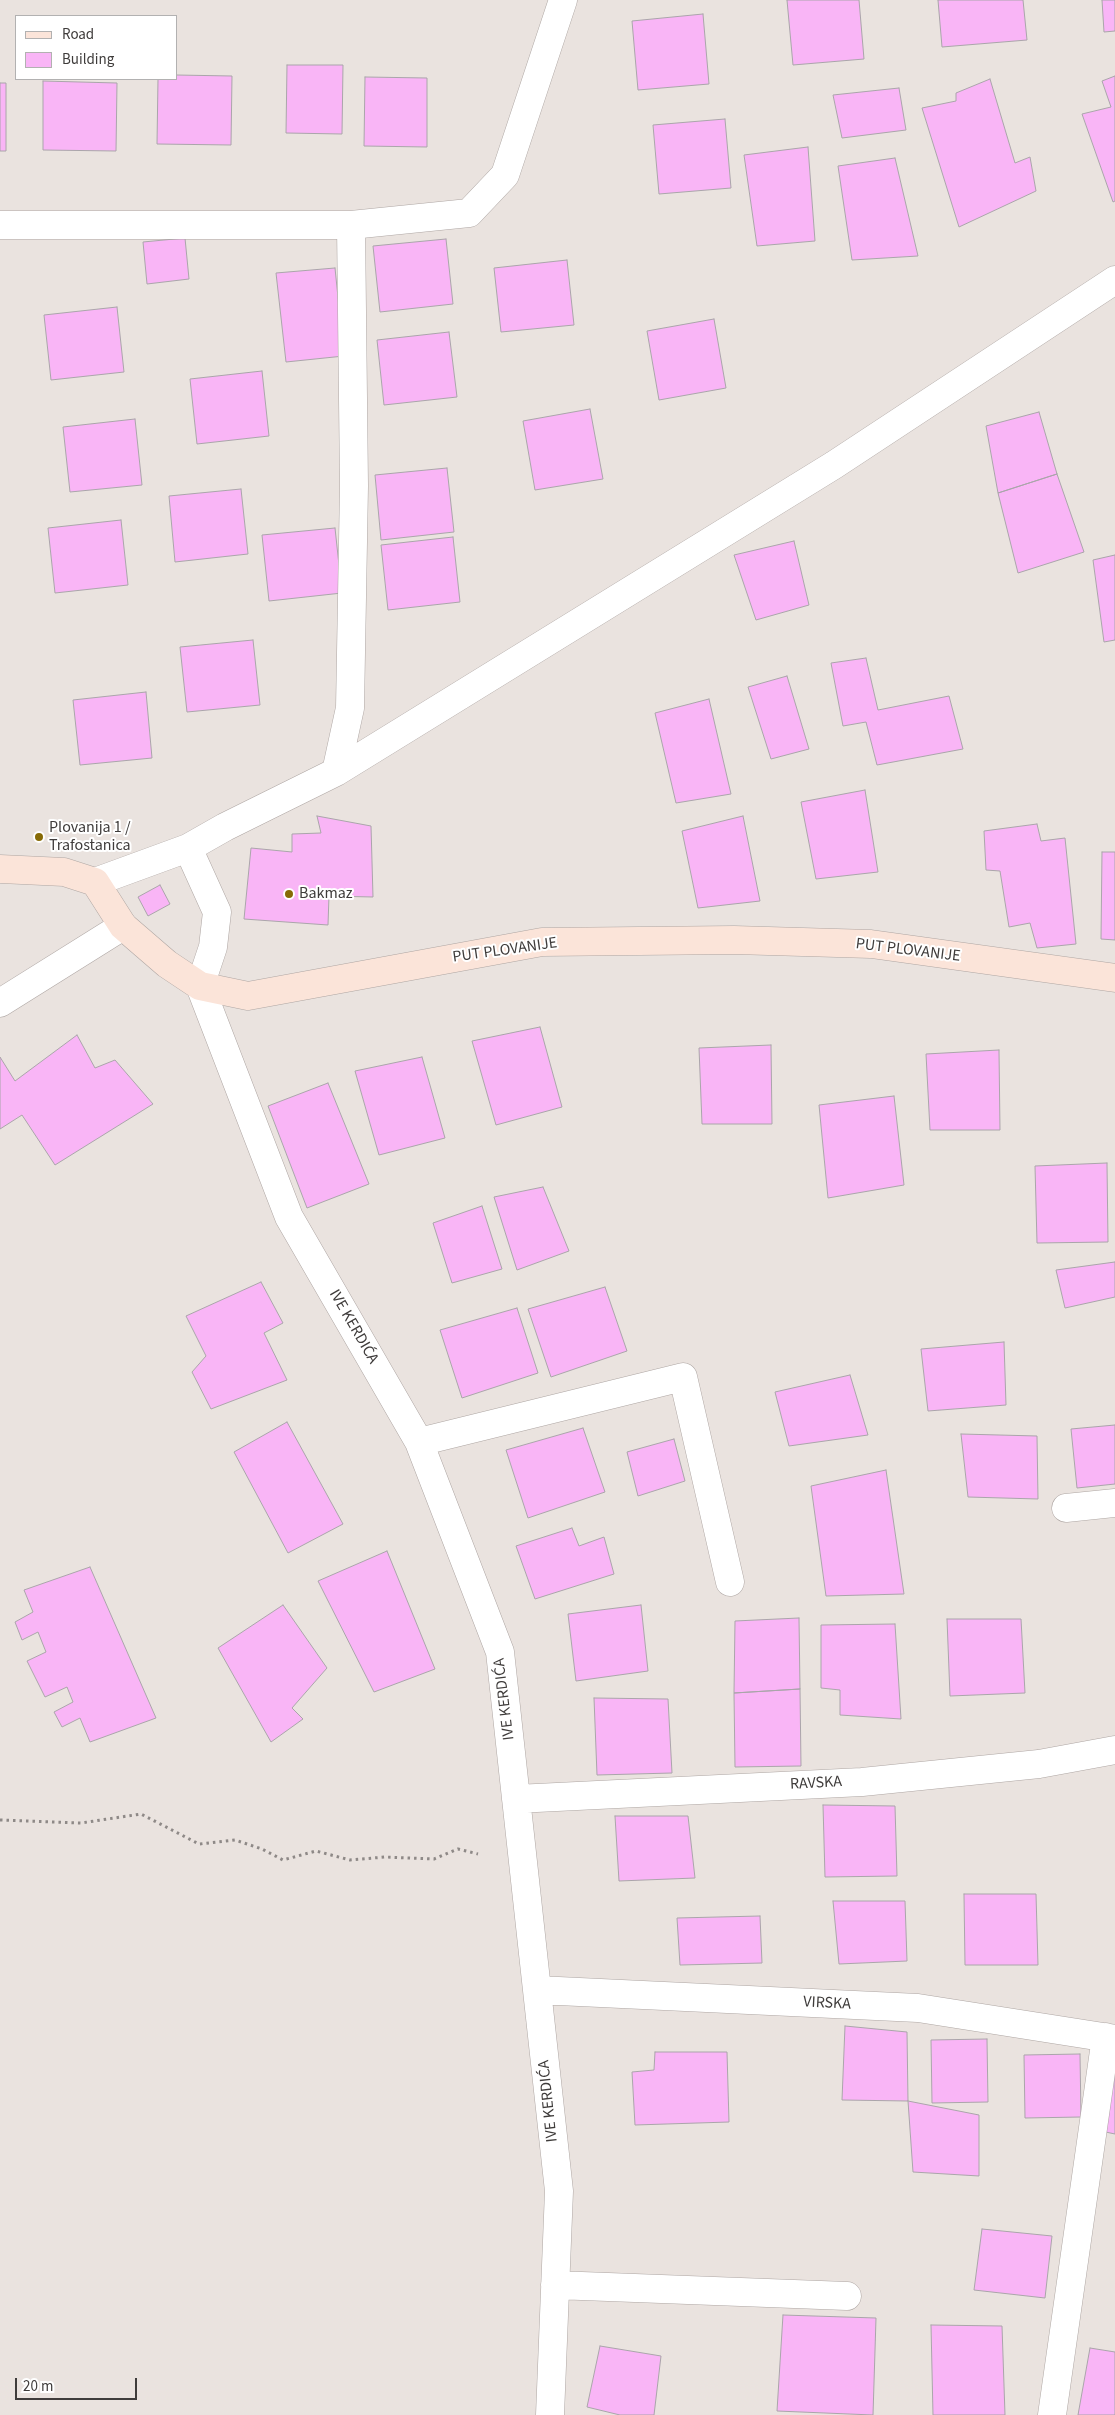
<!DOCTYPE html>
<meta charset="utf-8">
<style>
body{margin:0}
#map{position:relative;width:1115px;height:2415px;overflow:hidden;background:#eae3df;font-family:"Source Sans 3",sans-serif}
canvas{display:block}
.legend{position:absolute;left:15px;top:15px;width:162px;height:65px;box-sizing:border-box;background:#fff;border:1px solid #b2b1b1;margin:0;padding:6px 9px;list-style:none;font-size:15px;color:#3f3c3b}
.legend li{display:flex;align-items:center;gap:10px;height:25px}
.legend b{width:25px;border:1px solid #b2b1b1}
.scale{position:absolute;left:15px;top:2378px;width:122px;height:22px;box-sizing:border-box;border:2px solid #3f3c3b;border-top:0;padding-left:6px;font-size:15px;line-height:18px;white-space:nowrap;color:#3f3c3b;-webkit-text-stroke:4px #fff;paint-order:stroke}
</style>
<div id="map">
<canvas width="1115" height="2415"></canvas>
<ul class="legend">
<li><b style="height:6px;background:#fbe4d9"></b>Road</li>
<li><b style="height:14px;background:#f9b5f6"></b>Building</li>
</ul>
<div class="scale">20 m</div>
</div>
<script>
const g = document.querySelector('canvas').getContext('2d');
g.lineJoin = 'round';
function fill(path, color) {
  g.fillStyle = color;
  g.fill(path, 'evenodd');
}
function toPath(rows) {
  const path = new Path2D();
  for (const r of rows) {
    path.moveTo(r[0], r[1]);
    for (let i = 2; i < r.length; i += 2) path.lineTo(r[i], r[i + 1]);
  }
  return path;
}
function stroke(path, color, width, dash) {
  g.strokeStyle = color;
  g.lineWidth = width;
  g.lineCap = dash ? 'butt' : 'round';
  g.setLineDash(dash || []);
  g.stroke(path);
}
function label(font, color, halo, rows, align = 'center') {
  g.font = font + ' "Source Sans 3",sans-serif';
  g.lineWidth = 4;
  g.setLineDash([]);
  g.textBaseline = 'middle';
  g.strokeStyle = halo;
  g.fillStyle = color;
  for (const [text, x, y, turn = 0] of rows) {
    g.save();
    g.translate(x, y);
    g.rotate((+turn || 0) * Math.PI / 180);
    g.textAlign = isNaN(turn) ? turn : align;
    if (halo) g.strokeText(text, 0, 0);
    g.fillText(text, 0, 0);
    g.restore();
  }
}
const building = toPath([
 [787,0,859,0,864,59,793,65,787,0],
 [938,0,1023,0,1027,40,942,47,938,0],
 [1102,0,1115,0,1115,31,1104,32,1102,0],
 [703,14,709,84,638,90,632,21,703,14],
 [287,65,343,65,342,134,286,133,287,65],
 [176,75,232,76,231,145,157,144,158,79,176,79,176,75],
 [1115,76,1115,201,1113,202,1082,114,1111,107,1102,81,1115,76],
 [365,77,427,78,427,147,364,146,365,77],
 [990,79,1015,163,1030,157,1036,191,959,227,922,108,956,101,956,93,990,79],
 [43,81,117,83,116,151,43,150,43,81],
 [0,83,6,83,6,151,0,151,0,83],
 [899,88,906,130,842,138,833,95,899,88],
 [725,119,731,188,659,194,653,125,725,119],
 [808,147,815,241,757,246,744,155,808,147],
 [895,158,918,256,852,260,838,166,895,158],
 [185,238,189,279,147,284,143,242,185,238],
 [446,239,453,304,380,312,373,246,446,239],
 [567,260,574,325,501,332,494,268,567,260],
 [335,268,344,356,286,362,276,273,335,268],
 [117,307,124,372,51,380,44,315,117,307],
 [714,319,726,388,659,400,647,331,714,319],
 [449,332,457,397,384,405,377,340,449,332],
 [262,371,269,436,197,444,190,379,262,371],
 [590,409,603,479,535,490,523,421,590,409],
 [1039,412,1057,474,998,493,986,426,1039,412],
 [135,419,142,485,70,492,63,427,135,419],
 [447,468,454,532,381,540,375,475,447,468],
 [1057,474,1084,552,1018,573,998,493,1057,474],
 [241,489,248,554,175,562,169,496,241,489],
 [121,520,128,585,55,593,48,528,121,520],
 [335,528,342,593,269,601,262,535,335,528],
 [453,537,460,602,388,610,381,545,453,537],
 [794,541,809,605,756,620,734,555,794,541],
 [1115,555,1115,640,1104,642,1093,560,1115,555],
 [253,640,260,705,187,712,180,647,253,640],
 [866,658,878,710,949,696,963,749,877,765,866,722,843,726,831,663,866,658],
 [787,676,809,749,771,759,748,687,787,676],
 [146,692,152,758,80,765,73,700,146,692],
 [709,699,731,794,676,803,655,713,709,699],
 [865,790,878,872,816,879,801,802,865,790],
 [317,816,371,826,373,897,329,896,328,925,244,919,251,848,292,852,292,834,321,833,317,816],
 [743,816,760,901,698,908,682,831,743,816],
 [1037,824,1041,841,1065,838,1076,944,1037,948,1030,923,1009,927,1000,871,986,870,984,831,1037,824],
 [1102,852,1115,852,1115,940,1101,939,1102,852],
 [160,885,170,904,148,916,138,897,160,885],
 [540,1027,562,1107,496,1125,472,1041,540,1027],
 [77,1035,95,1068,115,1060,153,1104,55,1165,22,1115,0,1129,0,1057,15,1081,77,1035],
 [771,1045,772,1124,702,1124,699,1048,771,1045],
 [999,1050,1000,1130,930,1130,926,1054,999,1050],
 [422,1057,445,1138,379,1155,355,1071,422,1057],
 [328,1083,369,1184,307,1208,268,1106,328,1083],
 [894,1096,904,1185,828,1198,819,1105,894,1096],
 [1107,1163,1108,1242,1037,1243,1035,1166,1107,1163],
 [543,1187,569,1251,517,1270,494,1197,543,1187],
 [482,1206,502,1269,452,1283,433,1223,482,1206],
 [1115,1262,1115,1297,1065,1308,1056,1270,1115,1262],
 [261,1282,283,1323,264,1333,287,1380,211,1409,192,1372,206,1356,186,1316,261,1282],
 [605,1287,627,1351,551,1377,528,1309,605,1287],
 [517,1308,538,1373,462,1398,440,1330,517,1308],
 [1004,1342,1006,1405,928,1411,921,1349,1004,1342],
 [850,1375,868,1435,789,1446,775,1392,850,1375],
 [287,1422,343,1524,288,1553,234,1452,287,1422],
 [1115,1425,1115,1484,1077,1488,1071,1429,1115,1425],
 [583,1428,605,1492,528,1518,506,1450,583,1428],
 [961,1434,1037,1436,1038,1499,968,1497,961,1434],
 [674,1439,685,1481,638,1496,627,1452,674,1439],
 [886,1470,904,1594,826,1596,811,1486,886,1470],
 [572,1528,579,1546,604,1537,614,1574,535,1599,516,1546,572,1528],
 [387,1551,435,1669,374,1692,318,1581,387,1551],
 [90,1567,156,1718,90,1742,80,1718,62,1727,54,1712,73,1702,67,1687,45,1697,27,1661,46,1652,38,1632,22,1640,15,1622,33,1612,24,1590,90,1567],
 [283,1605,327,1668,292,1708,303,1719,271,1742,218,1648,283,1605],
 [641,1605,648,1671,576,1681,568,1614,641,1605],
 [799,1618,800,1689,734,1693,735,1621,799,1618],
 [947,1619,1021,1619,1025,1693,950,1696,947,1619],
 [895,1624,901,1719,840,1715,840,1690,821,1688,821,1625,895,1624],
 [800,1689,801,1766,735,1767,734,1693,800,1689],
 [594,1698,668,1699,672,1773,597,1775,594,1698],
 [823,1805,895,1806,897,1876,825,1877,823,1805],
 [615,1816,688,1816,695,1878,619,1881,615,1816],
 [964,1894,1036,1894,1038,1965,965,1965,964,1894],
 [833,1901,905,1901,907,1961,839,1964,833,1901],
 [760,1916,762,1963,680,1965,677,1918,760,1916],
 [845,2026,907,2032,908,2101,842,2100,845,2026],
 [987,2039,988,2102,932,2103,931,2040,987,2039],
 [655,2052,727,2052,729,2122,635,2125,632,2072,654,2070,655,2052],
 [1080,2054,1081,2117,1025,2118,1024,2055,1080,2054],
 [1115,2065,1115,2134,1101,2131,1115,2065],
 [908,2101,979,2115,979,2176,913,2172,908,2101],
 [982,2229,1052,2236,1045,2298,974,2290,982,2229],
 [783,2315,876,2318,873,2415,777,2411,783,2315],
 [931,2325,1002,2326,1005,2415,933,2415,931,2325],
 [600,2346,661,2356,654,2415,620,2415,587,2407,600,2346],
 [1090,2348,1115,2352,1115,2415,1078,2415,1090,2348]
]);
const path = toPath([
 [0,1820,81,1823,141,1814,199,1844,235,1840,262,1849,283,1860,316,1851,350,1860,385,1857,434,1859,458,1849,478,1854]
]);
const street = toPath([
 [0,225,351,225,469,213,505,175,563,0],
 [336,772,350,708,354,486,351,225],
 [188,848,217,912,213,947,200,986,289,1217,419,1442,500,1652,559,2191,550,2415],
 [95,882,188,848,225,827,336,772,834,465,1115,280],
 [0,1003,123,926],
 [419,1442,683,1377,730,1582],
 [1066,1508,1115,1503],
 [516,1799,862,1782,1039,1764,1115,1750],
 [537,1990,918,2008,1115,2039],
 [555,2285,847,2296],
 [1052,2415,1106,2037]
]);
const secondary = toPath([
 [0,869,64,872,95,882,123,926,167,964,200,986,248,996,542,942,734,940,871,944,1115,978]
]);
const markers = [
 [39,837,5,"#876a06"],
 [289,894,5,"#876a06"]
];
const poiNames = [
 ["Plovanija 1 /",49,828],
 ["Trafostanica",49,846],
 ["Bakmaz",299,894]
];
const streetNames = [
 ["PUT PLOVANIJE",505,951,-8],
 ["PUT PLOVANIJE",908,951,7],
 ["IVE KERDIĆA",353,1327,60],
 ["IVE KERDIĆA",505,1699,-97],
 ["RAVSKA",816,1784,-3],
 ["VIRSKA",827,2004,3],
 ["IVE KERDIĆA",549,2101,-96]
];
fill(building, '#f9b5f6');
stroke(building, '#aaa5aa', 1);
stroke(street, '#aea6a3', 29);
stroke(secondary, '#aea6a3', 29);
stroke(path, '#8e8987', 3, [2.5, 4]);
stroke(street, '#fff', 28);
stroke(secondary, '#fbe4d9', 28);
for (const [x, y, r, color] of markers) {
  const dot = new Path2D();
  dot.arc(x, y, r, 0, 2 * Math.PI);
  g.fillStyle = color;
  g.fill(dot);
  stroke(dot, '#fff', 2);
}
label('16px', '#3f3c3b', '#fff', poiNames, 'left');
label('16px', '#3f3c3b', '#fff', streetNames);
</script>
